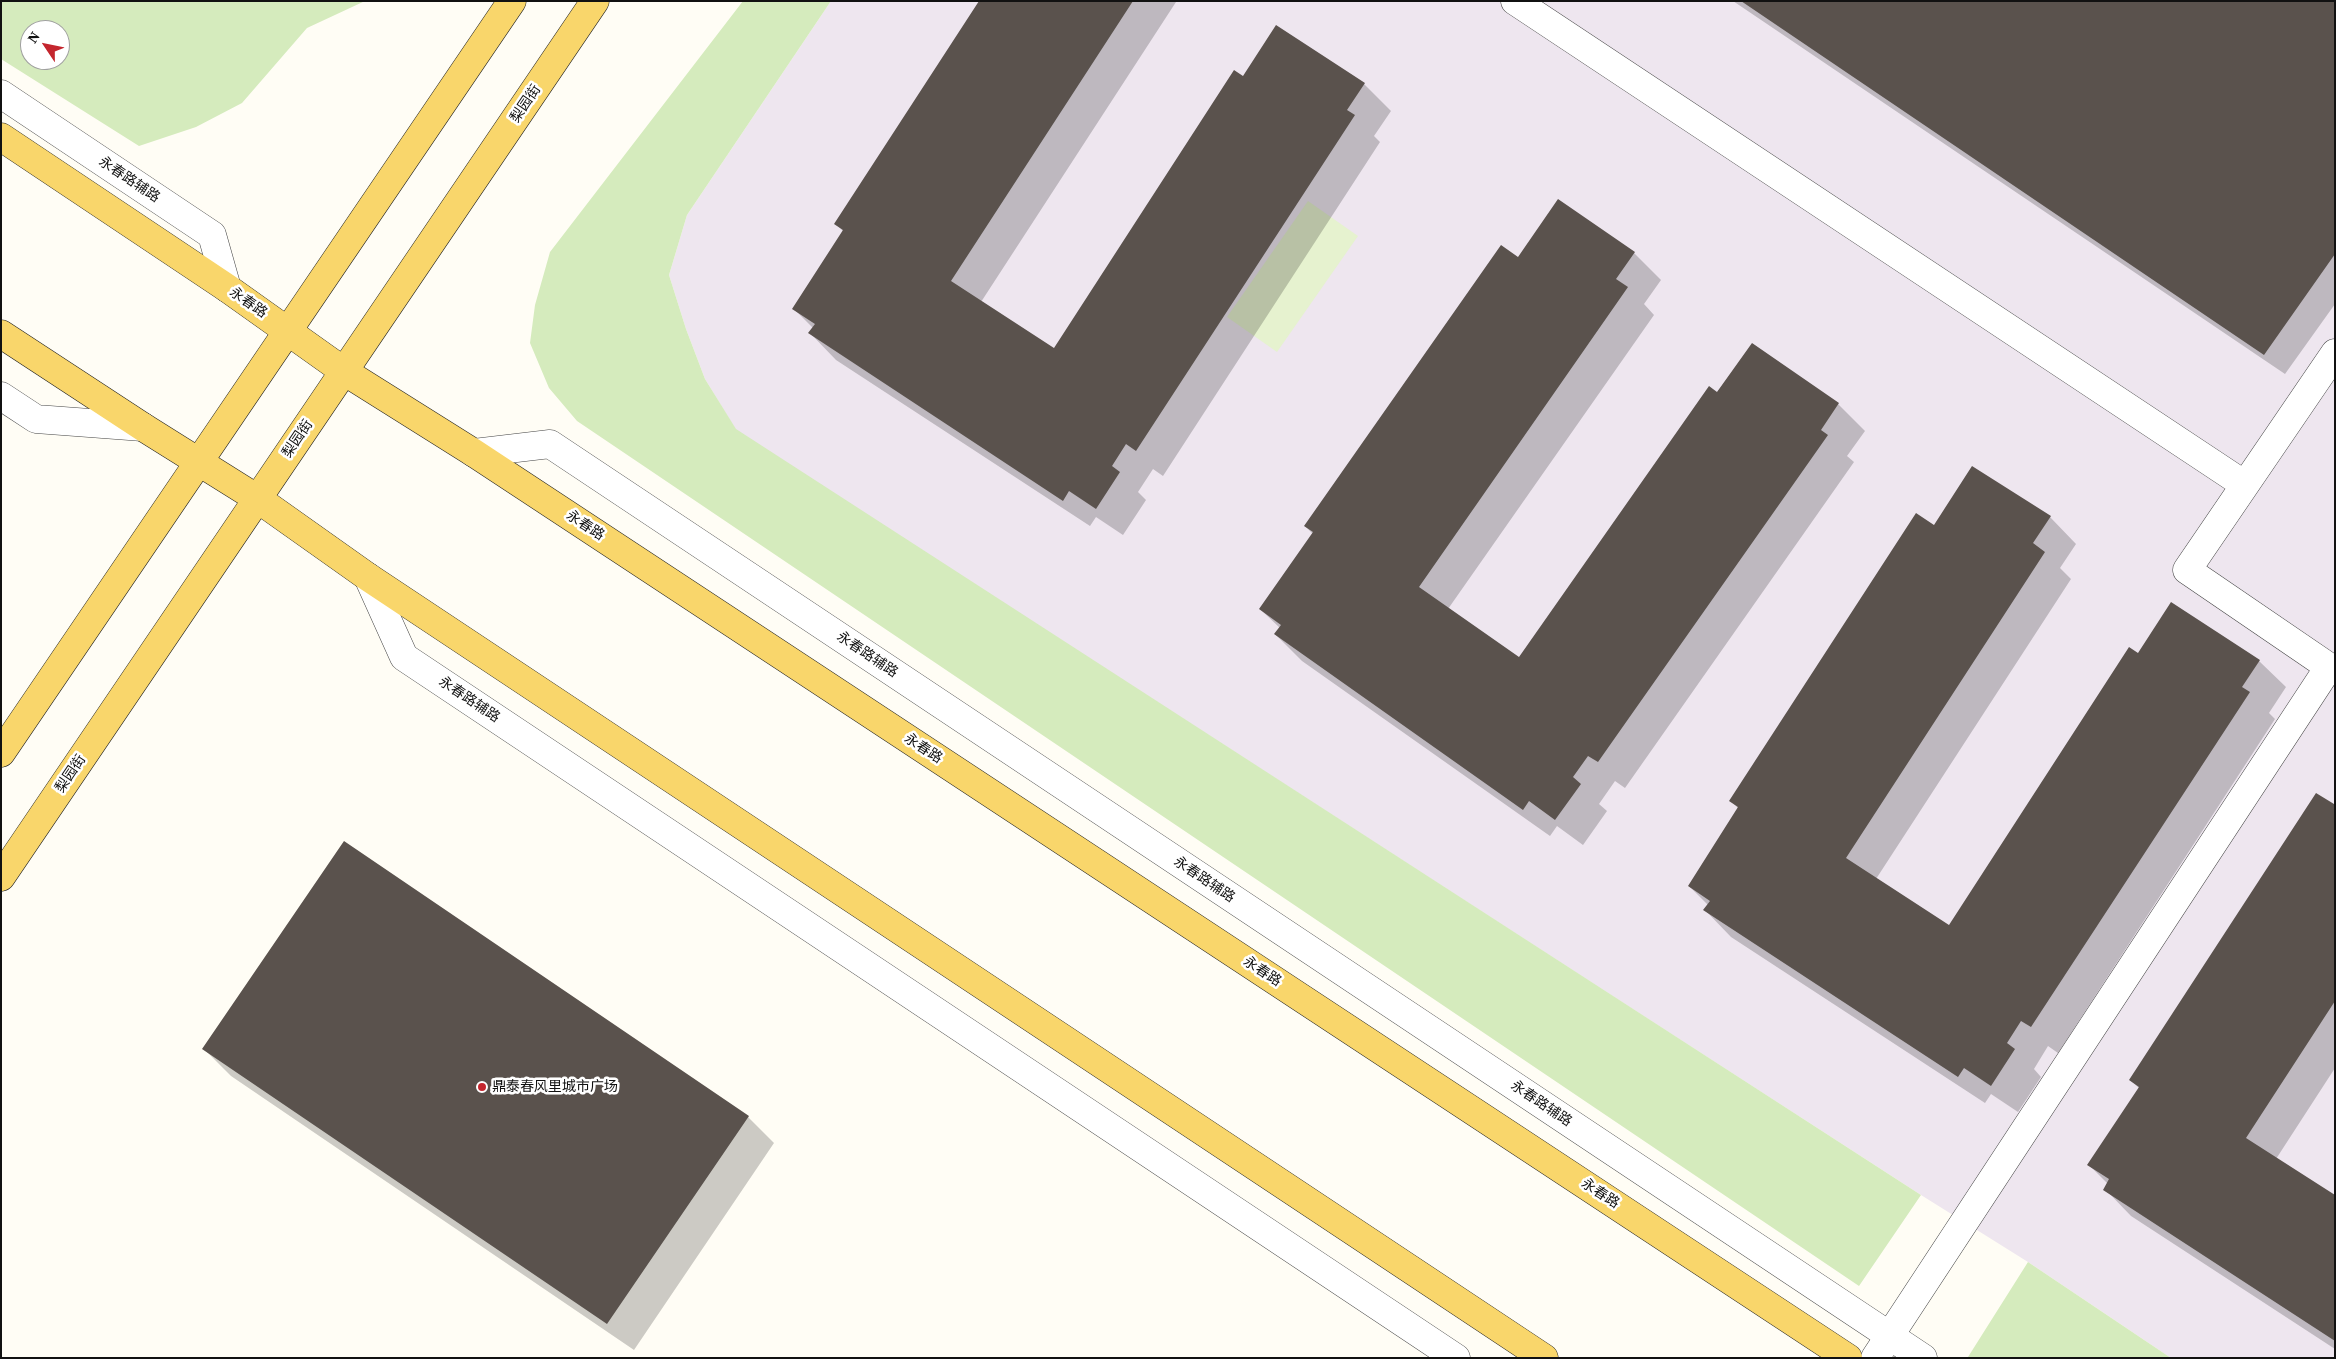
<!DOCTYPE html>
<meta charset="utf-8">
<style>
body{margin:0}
#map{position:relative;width:2336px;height:1359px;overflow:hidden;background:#fffdf5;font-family:"Source Serif 4",serif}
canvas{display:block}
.frame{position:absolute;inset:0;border:2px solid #111;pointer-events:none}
.north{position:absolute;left:20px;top:20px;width:50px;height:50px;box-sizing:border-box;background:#fff;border:1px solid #a0a0a0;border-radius:50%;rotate:304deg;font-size:14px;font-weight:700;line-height:20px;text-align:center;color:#111}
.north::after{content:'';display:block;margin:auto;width:18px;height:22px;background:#c4262e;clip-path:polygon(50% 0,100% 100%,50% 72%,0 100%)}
</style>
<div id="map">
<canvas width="2336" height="1359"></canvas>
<div class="frame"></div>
<div class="north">N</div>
</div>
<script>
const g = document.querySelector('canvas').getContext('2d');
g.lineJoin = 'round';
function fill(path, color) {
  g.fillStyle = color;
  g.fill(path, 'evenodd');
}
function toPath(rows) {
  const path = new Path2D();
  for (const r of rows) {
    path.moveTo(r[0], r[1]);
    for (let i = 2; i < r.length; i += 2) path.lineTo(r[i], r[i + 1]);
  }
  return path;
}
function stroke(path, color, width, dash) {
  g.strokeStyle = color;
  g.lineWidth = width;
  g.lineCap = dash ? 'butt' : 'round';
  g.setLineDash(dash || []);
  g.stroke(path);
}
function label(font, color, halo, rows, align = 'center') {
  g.font = font + ' "Source Serif 4","Noto Sans SC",serif';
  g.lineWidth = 5;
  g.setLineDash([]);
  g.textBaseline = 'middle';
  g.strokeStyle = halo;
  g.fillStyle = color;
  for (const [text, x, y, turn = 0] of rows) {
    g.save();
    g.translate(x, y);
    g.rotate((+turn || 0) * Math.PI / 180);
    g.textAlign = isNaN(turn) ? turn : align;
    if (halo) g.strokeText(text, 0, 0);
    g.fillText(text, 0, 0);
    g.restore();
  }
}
const industrial = toPath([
 [831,1,2335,1,2335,1358,2171,1358,2028,1262,1921,1195,736,430,705,379,686,329,669,275,687,215]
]);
const green = toPath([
 [1,1,365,1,307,28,242,103,196,127,139,146,1,59],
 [30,30,60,30,60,60,30,60],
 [743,1,831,1,687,215,669,275,686,329,705,379,736,429,1921,1195,1859,1286,577,421,549,388,530,343,535,305,550,252],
 [2028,1262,2171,1358,1968,1357]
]);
const pitch = toPath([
 [1308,201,1358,236,1277,352,1227,317]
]);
const shadow = toPath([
 [980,1,1176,2,981,302,1054,350,1243,78,1364,84,1391,111,1374,136,1380,142,1163,476,1153,469,1138,492,1146,500,1123,535,1096,517,1090,526,836,360,810,333,813,328,794,309,844,232,836,224],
 [1733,1,2335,1,2335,304,2285,374],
 [1634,253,1661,280,1644,304,1654,315,1448,609,1519,659,1753,344,1838,404,1865,431,1847,456,1854,462,1625,788,1615,781,1599,804,1607,811,1583,845,1557,826,1550,836,1302,661,1275,634,1280,628,1260,609,1313,534,1305,526,1518,259],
 [2050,517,2076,544,2060,568,2071,579,1876,879,1949,927,2139,655,2259,661,2286,687,2269,713,2275,719,2058,1053,2048,1046,2034,1069,2041,1077,2018,1112,1991,1094,1985,1103,1731,937,1705,910,1708,905,1689,886,1739,809,1731,801,1934,527],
 [2335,805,2335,1068,2276,1159,2335,1197,2335,1349,2131,1216,2105,1189,2108,1184,2089,1165,2139,1088,2130,1080],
 [204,1049,748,1117,774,1143,634,1350,231,1076]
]);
const building = toPath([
 [979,1,1133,1,951,281,1054,348,1234,70,1243,76,1276,25,1365,83,1347,110,1355,115,1136,451,1126,444,1112,466,1120,472,1096,509,1069,491,1063,501,808,333,815,324,792,309,843,230,834,224],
 [1741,1,2335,1,2335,254,2264,355],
 [1558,199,1635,252,1616,279,1628,287,1419,587,1519,657,1709,386,1717,392,1752,343,1839,403,1821,430,1828,435,1598,762,1588,756,1573,777,1581,784,1555,820,1529,801,1523,810,1274,634,1281,625,1259,609,1313,532,1304,526,1501,245,1518,257],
 [1972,466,2051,516,2033,543,2045,552,1846,858,1949,925,2129,647,2138,653,2171,602,2260,660,2242,687,2250,692,2031,1027,2021,1021,2007,1043,2015,1049,1991,1086,1964,1068,1958,1077,1703,910,1710,901,1688,886,1738,807,1729,801,1916,513,1934,525],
 [2316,793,2334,804,2335,802,2335,1001,2246,1138,2335,1195,2335,1341,2103,1190,2109,1179,2087,1165,2139,1087,2129,1080],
 [344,841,749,1116,607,1324,202,1049]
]);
const minor = toPath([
 [1515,1,2245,485],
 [1,94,212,235,227,288],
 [2335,353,2187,570,2335,671],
 [1,396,36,419,143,427],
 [474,453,550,444,1923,1358],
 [368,577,404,657,1456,1358],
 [1875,1358,2329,667]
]);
const major = toPath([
 [1,137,227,288,345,372,474,453,1848,1358],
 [1,334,143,427,258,499,368,577,1544,1358],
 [1,753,512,1],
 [1,877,595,1]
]);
const markers = [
 [482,1087,5,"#c4262e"]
];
const streetNames = [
 ["梨园街",526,104,-56],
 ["永春路辅路",129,180,34],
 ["永春路",248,303,35],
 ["梨园街",298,439,-56],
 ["永春路",585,526,33],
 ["永春路辅路",867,655,34],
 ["永春路辅路",469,700,34],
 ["永春路",923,749,33],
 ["梨园街",71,774,-56],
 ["永春路辅路",1204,880,34],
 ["永春路",1262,972,33],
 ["永春路辅路",1541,1104,34],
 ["永春路",1600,1194,33]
];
const poiNames = [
 ["鼎泰春风里城市广场",492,1087]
];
fill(industrial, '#eee6ef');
fill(green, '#d5ebbd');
fill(pitch, '#e6f2cf');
fill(shadow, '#0003');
fill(building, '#5a524d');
stroke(minor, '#444', 29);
stroke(major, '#222', 29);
stroke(minor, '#fff', 28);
stroke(major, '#f9d66b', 28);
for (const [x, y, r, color] of markers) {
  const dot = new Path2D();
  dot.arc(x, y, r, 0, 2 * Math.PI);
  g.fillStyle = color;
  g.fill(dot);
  stroke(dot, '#fff', 2);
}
label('14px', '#111', '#fff', streetNames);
label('14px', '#111', '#fff', poiNames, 'left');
</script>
